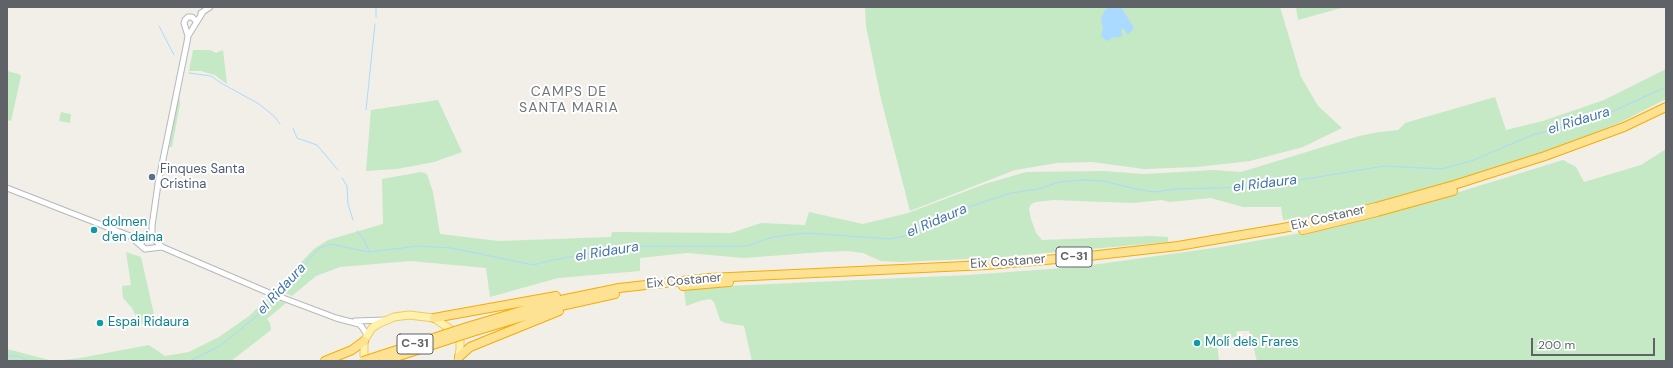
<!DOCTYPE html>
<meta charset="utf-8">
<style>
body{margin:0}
#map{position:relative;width:1673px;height:368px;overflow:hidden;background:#f1efe8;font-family:"DM Sans",sans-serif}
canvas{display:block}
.frame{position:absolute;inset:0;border:8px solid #5f6368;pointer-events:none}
.scale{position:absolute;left:1531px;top:338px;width:124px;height:18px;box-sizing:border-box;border:2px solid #5f6368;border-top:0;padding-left:5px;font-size:12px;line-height:14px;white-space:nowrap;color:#5f6368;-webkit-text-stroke:3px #fff;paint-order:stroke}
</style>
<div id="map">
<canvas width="1673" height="368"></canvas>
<div class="frame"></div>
<div class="scale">200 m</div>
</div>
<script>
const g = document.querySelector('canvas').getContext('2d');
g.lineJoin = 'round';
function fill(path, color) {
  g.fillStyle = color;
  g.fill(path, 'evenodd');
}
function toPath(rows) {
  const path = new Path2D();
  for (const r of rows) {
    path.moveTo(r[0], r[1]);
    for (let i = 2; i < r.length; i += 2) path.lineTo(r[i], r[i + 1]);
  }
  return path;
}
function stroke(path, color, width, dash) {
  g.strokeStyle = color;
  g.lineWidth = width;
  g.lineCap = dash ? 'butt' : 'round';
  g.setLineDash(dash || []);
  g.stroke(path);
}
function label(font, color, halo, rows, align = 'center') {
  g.font = font + ' "DM Sans",sans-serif';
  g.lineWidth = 4;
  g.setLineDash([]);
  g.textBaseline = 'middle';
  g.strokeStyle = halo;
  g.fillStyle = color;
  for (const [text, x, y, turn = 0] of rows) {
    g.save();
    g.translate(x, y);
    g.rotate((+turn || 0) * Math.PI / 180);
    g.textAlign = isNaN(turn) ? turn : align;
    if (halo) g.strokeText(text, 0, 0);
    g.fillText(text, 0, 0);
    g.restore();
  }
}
const green = toPath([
 [865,7,1280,7,1301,77,1318,106,1342,128,1303,147,1250,161,1197,167,1144,169,1092,162,1057,163,1015,170,910,211,881,99,866,26],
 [1296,7,1345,7,1298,20],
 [193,50,210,50,216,53,223,50,227,84,215,75,201,71,189,71],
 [1666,69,1666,99,1619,123,1555,148,1500,168,1425,190,1330,214,1283,220,1281,207,1243,207,1211,198,1169,202,1162,200,1132,203,1053,200,1036,202,1031,204,1029,209,1031,219,1036,233,1042,240,1150,236,1168,237,1168,242,991,258,900,262,881,261,863,253,847,251,822,252,744,258,687,253,640,258,640,271,558,278,490,297,486,268,411,261,340,267,316,276,292,296,275,289,314,249,328,240,383,224,382,179,421,172,427,174,433,192,440,234,499,241,611,237,612,232,731,233,761,223,805,225,809,212,863,224,908,213,985,184,1026,172,1104,171,1144,174,1214,170,1241,172,1359,136,1379,132,1398,130,1405,123,1495,97,1506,130,1543,121,1604,100],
 [7,71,19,74,21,76,11,121,7,120],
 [179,94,180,104,172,147,169,147],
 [438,100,462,152,434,162,397,169,366,171,371,110],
 [61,112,71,114,70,123,59,121],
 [1666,149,1666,361,1257,361,1249,331,1240,331,1236,332,1237,336,1217,343,1219,361,752,361,744,326,725,323,720,320,714,302,710,299,700,301,686,306,684,290,728,286,968,275,1078,267,1221,247,1307,232,1404,209,1563,160,1576,167,1584,182,1641,165],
 [126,252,141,257,156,323,140,324,132,308,123,298,122,286,131,285],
 [269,297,286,303,267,319,270,323,271,330,231,361,7,361,7,349,53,361,80,358,149,345,165,356,189,352,219,337,249,316]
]);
const water = toPath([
 [1109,7,1121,7,1134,28,1128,35,1123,28,1121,30,1122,35,1121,37,1114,37,1107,41,1101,36,1103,29,1101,18,1105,10]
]);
const stream = toPath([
 [376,7,376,17],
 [159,26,174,55],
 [189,73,211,76,221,83,259,104,275,117,280,124],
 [366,110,375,24],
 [293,128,297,138,317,145,338,170],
 [342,178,347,186,348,204,353,220],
 [357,231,364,240,369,251],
 [279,294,318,249,331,244,369,252,419,246,451,248,534,265,548,261,628,246,747,246,773,237,806,233,891,239,913,234,932,222,971,206,1011,193,1038,189,1059,182,1083,180,1103,181,1131,188,1154,192,1175,189,1256,187,1385,166,1442,169,1474,160,1532,135,1596,119,1666,87],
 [7,356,17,356,29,361],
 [190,361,220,346,270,305,276,298]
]);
const tertiary = toPath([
 [201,13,210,7],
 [188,36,184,23,185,20,188,17,192,17,196,21],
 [7,188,130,236,145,249,162,247],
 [152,236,152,226,158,184,187,42,188,36,203,12],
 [141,244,143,237,151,236,162,247,267,292,336,318,359,324,362,327,367,335],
 [355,321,385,320]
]);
const primary = toPath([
 [367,361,364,355,364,341,372,328,378,324,394,317,409,315,434,318,456,333,460,341,460,349,458,361]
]);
const motorway = toPath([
 [1303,230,1377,212,1453,191],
 [683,286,729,282],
 [434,318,556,296],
 [467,327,551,302,619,288,709,278,987,265,1080,257,1178,246,1283,228,1328,219,1376,207,1454,185,1545,156,1624,127,1666,107],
 [469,333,552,308,615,294],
 [459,357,470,347,559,311],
 [325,361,352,350,364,341]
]);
const motorwayBridge = toPath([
 [363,361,467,327],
 [384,361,469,333]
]);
const markers = [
 [152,177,4,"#5c6f8a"],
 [94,230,4,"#0f9aa8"],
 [100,323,4,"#0f9aa8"],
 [1197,343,4,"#0f9aa8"]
];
const shields = [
 [1074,257,36],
 [415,344,36]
];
const shieldNames = [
 ["C-31",1074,257],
 ["C-31",415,344]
];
const serviceNames = [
 ["Finques Santa",160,170],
 ["Cristina",160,185]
];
const streetNames = [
 ["Eix Costaner",1328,218,-13],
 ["Eix Costaner",1008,262,-4],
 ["Eix Costaner",684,281,-5]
];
const cultureNames = [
 ["dolmen",102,223],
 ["d'en daina",102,238],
 ["Espai Ridaura",108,323],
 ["Molí dels Frares",1205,343]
];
const neighbourhoodNames = [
 ["CAMPS DE",569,92],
 ["SANTA MARIA",569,108]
];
const waterNames = [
 ["el Ridaura",1579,121,-17],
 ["el Ridaura",1265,184,-7],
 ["el Ridaura",937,221,-23],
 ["el Ridaura",607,252,-9],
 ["el Ridaura",282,289,-47]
];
fill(green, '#c5e8c5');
fill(water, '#aadaff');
stroke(stream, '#aadaff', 1);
stroke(tertiary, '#b5b8bc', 7);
stroke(primary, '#f2c960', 9);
stroke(motorway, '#f9ab00', 10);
stroke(tertiary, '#fff', 5);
stroke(primary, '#fff2af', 7);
stroke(motorway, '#fde293', 8);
stroke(motorwayBridge, '#f9ab00', 10, []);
stroke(motorwayBridge, '#fde293', 8);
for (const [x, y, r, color] of markers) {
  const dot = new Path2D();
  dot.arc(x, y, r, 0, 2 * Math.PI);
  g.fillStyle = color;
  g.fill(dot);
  stroke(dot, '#fff', 1.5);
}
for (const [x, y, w] of shields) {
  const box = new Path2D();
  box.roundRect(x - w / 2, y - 10, w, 20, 3);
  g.fillStyle = '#fff';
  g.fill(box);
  stroke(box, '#5f6368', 1);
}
label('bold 12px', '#5f6368', null, shieldNames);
label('13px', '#4e5e75', '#fff', serviceNames, 'left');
label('13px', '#5f6368', '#fff', streetNames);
label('13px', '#0d838f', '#fff', cultureNames, 'left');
g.letterSpacing = '1px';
label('14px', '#70757a', '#fff', neighbourhoodNames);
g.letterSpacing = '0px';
label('italic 14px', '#4174aa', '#fff', waterNames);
</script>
